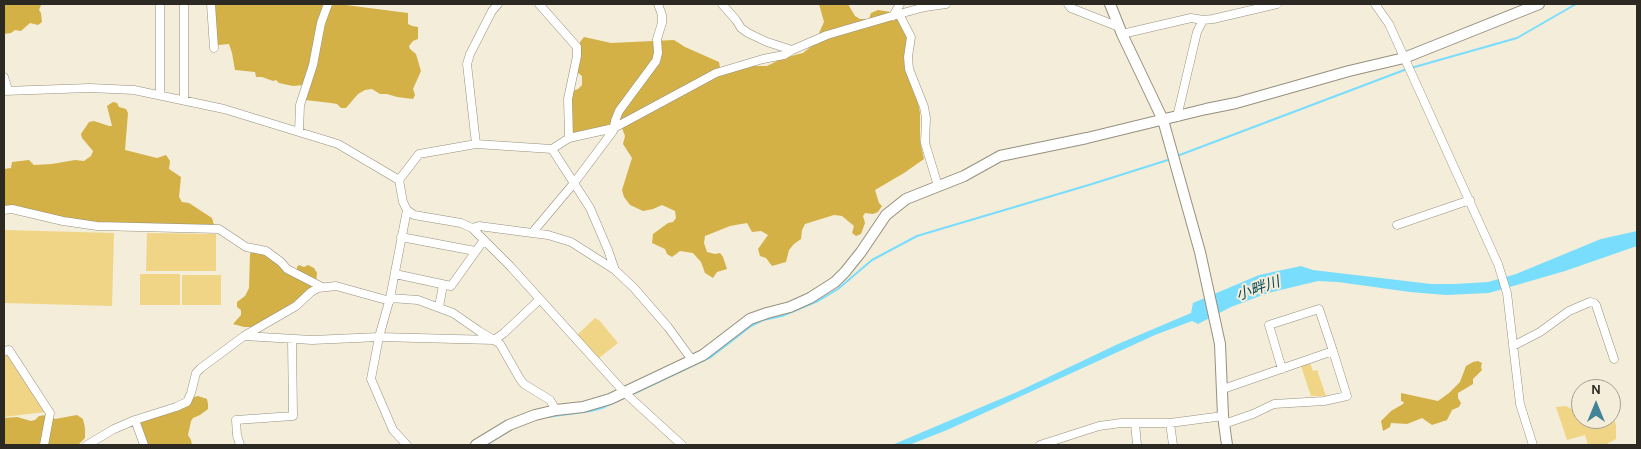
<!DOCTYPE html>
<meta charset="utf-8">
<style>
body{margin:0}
#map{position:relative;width:1641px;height:449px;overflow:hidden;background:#f4edd9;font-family:Karla,sans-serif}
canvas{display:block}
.frame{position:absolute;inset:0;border:5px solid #2b2922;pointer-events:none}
.north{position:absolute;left:1571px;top:379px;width:50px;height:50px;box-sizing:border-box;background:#f4edd9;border:1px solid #a49f90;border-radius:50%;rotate:0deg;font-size:14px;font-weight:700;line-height:20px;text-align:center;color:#2b2922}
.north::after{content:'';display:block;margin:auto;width:18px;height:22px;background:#438397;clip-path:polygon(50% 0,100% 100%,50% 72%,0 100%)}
</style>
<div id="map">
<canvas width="1641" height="449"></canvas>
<div class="frame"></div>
<div class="north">N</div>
</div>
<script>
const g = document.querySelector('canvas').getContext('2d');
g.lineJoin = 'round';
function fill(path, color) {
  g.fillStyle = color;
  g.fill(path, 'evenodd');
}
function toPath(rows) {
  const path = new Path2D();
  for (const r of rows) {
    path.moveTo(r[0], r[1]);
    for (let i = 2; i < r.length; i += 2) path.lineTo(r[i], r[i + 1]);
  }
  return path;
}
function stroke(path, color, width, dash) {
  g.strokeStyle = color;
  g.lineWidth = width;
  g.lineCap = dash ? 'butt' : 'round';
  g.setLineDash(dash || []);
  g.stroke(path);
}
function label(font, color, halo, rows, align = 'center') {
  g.font = font + ' Karla,"Noto Sans JP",sans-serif';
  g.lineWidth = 4;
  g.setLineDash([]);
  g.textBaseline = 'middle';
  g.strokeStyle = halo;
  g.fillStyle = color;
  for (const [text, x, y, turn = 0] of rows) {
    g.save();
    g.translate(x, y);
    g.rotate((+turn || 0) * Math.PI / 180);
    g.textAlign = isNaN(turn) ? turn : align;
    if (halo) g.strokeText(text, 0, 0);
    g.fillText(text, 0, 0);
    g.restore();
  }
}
const green = toPath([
 [5,230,114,233,112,306,4,303],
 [147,233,216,234,216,271,146,271],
 [140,274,180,274,180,305,140,305],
 [182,275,221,275,221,305,182,305],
 [595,318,600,321,618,343,599,358,577,335],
 [7,354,45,412,4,417,4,355],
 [1310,363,1313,371,1317,370,1326,396,1311,396,1301,366],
 [1566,406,1575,411,1581,411,1581,419,1611,419,1611,409,1616,425,1616,439,1605,445,1588,445,1585,435,1567,440,1556,407]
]);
const forest = toPath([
 [4,4,12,4,14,5,18,4,40,4,41,5,39,10,41,13,42,22,38,25,30,23,21,31,15,30,11,33,4,34],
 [213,4,324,4,317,26,311,63,303,85,293,86,279,83,276,80,273,81,262,77,256,77,255,72,235,70,232,53,229,44,219,45,215,42],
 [338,4,408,13,408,24,412,26,418,27,418,39,413,41,409,46,410,49,416,54,421,71,413,89,415,95,413,99,397,97,387,94,380,94,372,89,365,90,358,94,346,108,341,108,337,104,331,103,305,100,330,6],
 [819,4,848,4,855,16,860,19,869,19,871,13,878,10,897,13,908,37,908,48,920,113,920,141,924,159,904,173,875,190,879,203,882,206,878,212,873,214,865,213,863,216,865,223,861,234,856,236,852,233,854,226,842,216,834,215,805,224,802,230,801,239,794,244,789,250,786,262,772,266,766,258,760,256,758,249,768,235,761,231,752,232,747,223,730,226,705,236,704,243,707,252,715,254,720,253,723,257,727,269,717,272,713,278,705,273,701,262,693,253,680,251,672,257,667,254,665,249,652,243,653,234,668,223,673,222,676,218,675,211,662,205,653,209,643,211,630,205,624,197,622,190,632,158,623,144,625,136,622,128,714,76,752,66,767,66,783,58,803,53,814,44,824,22],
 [584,37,611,43,674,40,685,47,719,62,720,68,612,126,576,135,572,133,571,103,573,91,578,89,582,85,582,76,577,72,580,58,580,42],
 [113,102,117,103,119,107,126,109,128,113,125,150,157,158,166,155,170,161,169,169,181,177,179,197,182,202,189,203,212,218,214,225,97,223,4,207,4,169,11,168,12,162,29,160,34,165,52,164,75,160,84,161,91,156,93,151,82,138,81,134,89,122,94,121,109,126,112,126,107,106],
 [254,250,297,270,297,267,299,265,304,267,308,265,314,268,317,273,316,282,315,285,297,301,252,327,244,327,233,324,241,315,241,310,237,307,237,302,245,296,249,288,250,254],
 [1478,361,1482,363,1481,367,1482,370,1473,379,1473,384,1458,393,1458,398,1461,403,1459,407,1452,410,1447,420,1432,425,1422,418,1407,424,1391,423,1390,427,1383,431,1381,421,1391,411,1403,404,1404,402,1401,401,1401,393,1438,401,1449,393,1460,382,1466,366,1473,362],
 [198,396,207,399,208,404,208,409,200,415,193,418,191,421,188,435,191,440,192,445,141,445,139,423,158,414,181,409,191,402,194,397],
 [46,415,55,419,77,415,83,419,85,428,85,438,78,445,4,445,4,418,17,417,31,421,35,420,39,416]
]);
const water = toPath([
 [1637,231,1637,246,1565,271,1489,293,1446,295,1410,292,1338,282,1318,281,1268,293,1231,307,1198,324,1192,321,1155,335,947,430,909,445,892,445,1017,392,1118,344,1191,313,1193,303,1259,275,1301,266,1313,270,1431,284,1455,284,1488,282,1516,274,1601,239]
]);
const stream = toPath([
 [1411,68,1517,38,1576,4],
 [1177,156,1407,69],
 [635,393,711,357,751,326,763,320,782,316,818,301,838,289,872,260,917,236,1092,184,1171,159],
 [547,417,591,411,602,408,626,397],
 [486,445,512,429]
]);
const minor = toPath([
 [184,4,184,100],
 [211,4,214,48],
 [539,4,577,47,577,56,568,99,569,138,552,149],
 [722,4,736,20,741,28,748,33,767,42,792,50,827,35,899,14],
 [1068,4,1071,8,1119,27],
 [1375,4,1389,24,1498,264,1507,293,1520,404,1533,445],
 [893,16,900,4],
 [1122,34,1191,18,1203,20,1213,19,1277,4],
 [4,77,8,90],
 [4,91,90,88,134,90,224,109,338,144,399,180,403,202,407,210,414,215,461,223,472,228,510,266,624,392,682,445],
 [160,95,160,4],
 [1177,117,1197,32,1203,20],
 [299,132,300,105,313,65,321,23,328,4],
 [569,138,614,128,716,73,763,59,784,55,792,50],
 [476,144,467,64,470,54,492,11,498,4],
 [399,180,419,154,476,144,552,149,590,208,608,250,615,270],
 [938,186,925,143,926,118,924,107,909,69,908,57,911,37,899,14,925,7,946,4],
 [4,210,12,209,63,221,97,226,219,229,246,247,266,251,281,262,287,269,322,287],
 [1397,225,1470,200],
 [472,228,479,226,532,233,574,183,613,131,615,121,619,111,656,61,658,53,657,39,662,23,662,15,658,4],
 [532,233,548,235,571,242,615,270,634,288,668,327,692,360],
 [401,237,475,251],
 [395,274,451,286,484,240],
 [390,298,418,300,453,313,479,331,494,340,500,344,520,379,524,384,550,400,556,410],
 [439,307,443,285],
 [244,336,296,306,311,292,318,288,336,286,390,301],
 [1513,346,1540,332,1569,311,1590,302,1594,303,1596,305,1614,359],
 [4,351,9,350,50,413,44,445],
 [1282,369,1269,325,1319,309,1333,351],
 [1223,389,1333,351,1347,396,1324,401,1274,404,1253,414,1224,424],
 [135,420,144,445],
 [1135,423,1137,445],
 [1170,423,1173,445],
 [87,445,114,429,135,420,176,407,187,402,191,393,196,373,201,368,244,336,312,340,379,337,494,340,504,333,539,300],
 [240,445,237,435,236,420,293,416,292,339],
 [407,445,393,430,371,379,379,337,390,298,407,210],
 [1040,445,1099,426,1121,423,1170,423,1223,416]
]);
const tertiary = toPath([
 [1110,4,1122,34,1163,120,1200,252,1220,344,1223,416,1227,445],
 [476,445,509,425,535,415,556,410,583,407,610,399,703,355,750,319,767,313,790,307,810,298,835,282,845,272,861,252,886,215,906,199,964,176,1000,156,1087,138,1206,109,1236,103,1349,71,1404,58,1539,4]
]);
const waterNames = [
 ["小畔川",1258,289,-19]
];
fill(green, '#f0d587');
fill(forest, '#d3b147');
fill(water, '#79ddfd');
stroke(stream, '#79ddfd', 2);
stroke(minor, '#96907e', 9);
stroke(tertiary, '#96907e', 12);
stroke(minor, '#fff', 8);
stroke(tertiary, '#fff', 10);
label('italic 15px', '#0f4b5c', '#f4edd9', waterNames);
</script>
